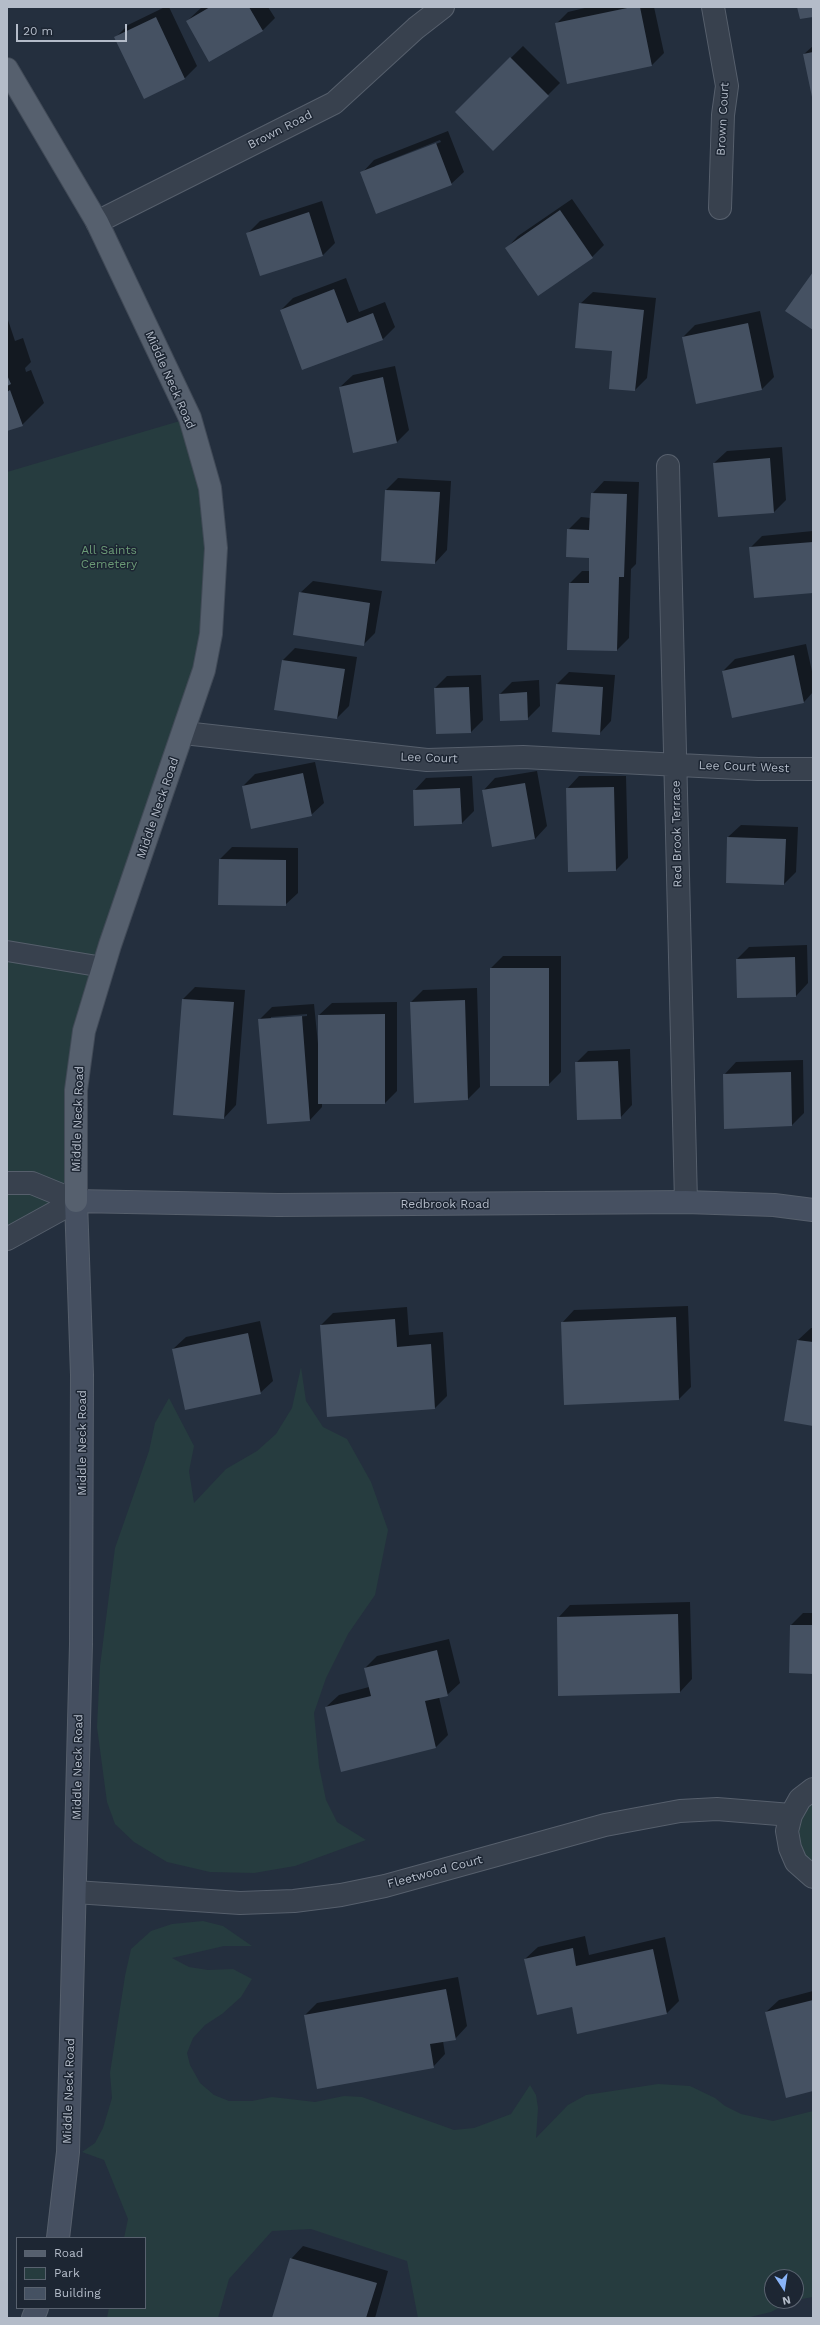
<!DOCTYPE html>
<style>
body{margin:0}
#map{position:relative;width:820px;height:2325px;overflow:hidden;background:#242f3e;font-family:"Work Sans",sans-serif}
canvas{display:block}
.frame{position:absolute;inset:0;border:8px solid #b4bcc9;pointer-events:none}
.legend{position:absolute;left:16px;top:2237px;width:130px;height:72px;box-sizing:border-box;background:#1d2633;border:1px solid #59626f;margin:0;padding:5px 7px;list-style:none;font-size:12px;color:#b4bcc9}
.legend li{display:flex;align-items:center;gap:8px;height:20px}
.legend b{width:20px;border:1px solid #59626f}
.north{position:absolute;left:764px;top:2269px;width:40px;height:40px;box-sizing:border-box;background:#1d2633;border:1px solid #59626f;border-radius:50%;rotate:168deg;font-size:11px;font-weight:700;line-height:16px;text-align:center;color:#b4bcc9}
.north::after{content:'';display:block;margin:auto;width:14px;height:18px;background:#8ab4f8;clip-path:polygon(50% 0,100% 100%,50% 72%,0 100%)}
.scale{position:absolute;left:16px;top:24px;width:111px;height:18px;box-sizing:border-box;border:2px solid #b4bcc9;border-top:0;padding-left:5px;font-size:12px;line-height:14px;white-space:nowrap;color:#b4bcc9;-webkit-text-stroke:3px #1d2633;paint-order:stroke}
</style>
<div id="map">
<canvas width="820" height="2325"></canvas>
<div class="frame"></div>
<ul class="legend">
<li><b style="height:5px;background:#56606e"></b>Road</li>
<li><b style="height:11px;background:#263c3f"></b>Park</li>
<li><b style="height:11px;background:#455162"></b>Building</li>
</ul>
<div class="north">N</div>
<div class="scale">20 m</div>
</div>
<script>
const g = document.querySelector('canvas').getContext('2d');
g.lineJoin = 'round';
function fill(path, color) {
  g.fillStyle = color;
  g.fill(path, 'evenodd');
}
function toPath(rows) {
  const path = new Path2D();
  for (const r of rows) {
    path.moveTo(r[0], r[1]);
    for (let i = 2; i < r.length; i += 2) path.lineTo(r[i], r[i + 1]);
  }
  return path;
}
function stroke(path, color, width, dash) {
  g.strokeStyle = color;
  g.lineWidth = width;
  g.lineCap = dash ? 'butt' : 'round';
  g.setLineDash(dash || []);
  g.stroke(path);
}
function label(font, color, halo, rows, align = 'center') {
  g.font = font + ' "Work Sans",sans-serif';
  g.lineWidth = 3;
  g.setLineDash([]);
  g.textBaseline = 'middle';
  g.strokeStyle = halo;
  g.fillStyle = color;
  for (const [text, x, y, turn = 0] of rows) {
    g.save();
    g.translate(x, y);
    g.rotate((+turn || 0) * Math.PI / 180);
    g.textAlign = isNaN(turn) ? turn : align;
    if (halo) g.strokeText(text, 0, 0);
    g.fillText(text, 0, 0);
    g.restore();
  }
}
const green = toPath([
 [190,418,212,554,200,662,89,997,77,1198,7,1181,7,472],
 [7,1191,25,1191,60,1203,7,1229],
 [301,1367,306,1401,323,1427,347,1439,371,1482,388,1530,375,1595,348,1634,326,1678,314,1713,319,1766,326,1800,337,1822,366,1840,295,1866,254,1873,210,1872,167,1862,134,1842,115,1824,107,1802,97,1727,100,1666,115,1548,149,1451,155,1423,169,1398,194,1446,189,1471,194,1503,226,1469,257,1451,276,1434,292,1408],
 [813,1803,813,1867,801,1851,798,1837,800,1822,806,1809],
 [203,1921,223,1926,252,1946,224,1946,172,1958,189,1967,208,1970,233,1969,252,1979,241,1997,222,2014,205,2025,193,2038,187,2053,190,2065,200,2083,214,2095,229,2101,252,2101,272,2097,315,2102,344,2096,362,2097,454,2130,474,2128,511,2114,530,2085,536,2095,538,2108,536,2138,568,2105,586,2095,658,2084,690,2086,715,2098,725,2106,741,2114,773,2121,813,2111,813,2297,796,2300,796,2277,772,2277,772,2301,792,2301,771,2312,746,2318,418,2318,407,2261,311,2229,272,2231,229,2279,218,2318,107,2318,109,2308,145,2308,145,2238,124,2238,128,2219,104,2160,82,2152,95,2143,103,2128,112,2098,110,2073,125,1976,131,1949,151,1931,172,1924]
]);
const shadow = toPath([
 [165,7,169,7,197,66,185,78,144,97,116,37,128,25],
 [202,7,268,7,275,18,263,30,187,21],
 [589,7,654,7,664,53,652,65,568,83,556,24,568,12],
 [523,46,560,83,493,150,456,112],
 [813,46,813,95,804,54],
 [448,131,464,172,451,184,362,173,374,160],
 [440,140,441,142,375,168,375,166],
 [572,199,604,245,592,257,506,249,518,236],
 [322,201,335,243,323,255,261,275,248,233,260,221],
 [346,278,359,312,385,302,395,327,383,339,281,310,293,298],
 [593,292,656,298,647,378,635,390,613,351,580,304],
 [760,311,774,377,762,389,683,337,695,325],
 [7,317,15,341,23,338,31,362,25,368,26,372,31,370,44,403,22,425,7,430],
 [395,366,409,430,397,442,340,387,353,375],
 [782,447,786,500,774,512,719,516,714,463,727,451],
 [398,478,451,481,447,550,435,563,386,490],
 [604,481,639,482,636,564,631,569,629,638,617,650,568,649,570,583,582,571,590,571,590,557,568,530,581,517,591,518,592,494],
 [813,531,813,592,750,548,762,536],
 [313,581,382,591,375,633,363,645,300,593],
 [806,644,813,676,813,692,804,702,723,671,735,659],
 [295,648,357,657,349,706,337,718,282,661],
 [569,672,615,675,611,721,599,734,557,684],
 [481,675,483,720,471,732,435,688,447,676],
 [539,680,540,706,527,719,500,694,512,682],
 [315,762,324,803,311,815,243,786,255,774],
 [537,771,547,826,535,839,483,791,495,778],
 [472,776,474,811,462,823,414,791,426,778],
 [579,776,626,776,628,858,616,870,567,789],
 [741,825,798,827,796,872,784,884,727,882,728,837],
 [232,847,298,848,298,893,285,905,220,859],
 [807,945,808,983,796,996,737,959,749,947],
 [503,956,561,956,561,1072,548,1085,491,968],
 [195,987,245,990,236,1105,224,1118,183,999],
 [477,988,480,1087,468,1099,411,1002,423,990],
 [397,1002,397,1091,385,1103,322,1103,322,1107,310,1120,259,1020,272,1007,314,1004,319,1054,319,1015,332,1003],
 [307,1014,307,1016,271,1019,271,1017],
 [630,1049,632,1105,620,1118,576,1063,588,1051],
 [803,1060,804,1113,792,1125,724,1075,736,1062],
 [688,1306,691,1387,679,1399,562,1323,574,1310],
 [407,1307,409,1335,443,1332,447,1396,435,1408,328,1416,321,1325,333,1313],
 [260,1321,273,1381,260,1393,173,1349,186,1337],
 [811,1328,813,1328,813,1425,785,1421,798,1340],
 [690,1602,692,1679,680,1692,558,1618,570,1605],
 [803,1613,813,1613,813,1673,790,1672,791,1625],
 [449,1639,460,1683,447,1695,439,1697,448,1735,436,1747,342,1771,326,1707,339,1695,369,1687,365,1668,377,1656],
 [585,1936,589,1955,665,1937,679,2001,667,2013,578,2033,572,2006,525,1959,538,1947],
 [458,1977,467,2026,455,2039,443,2041,445,2054,433,2067,305,2015,317,2003],
 [813,1991,813,2090,766,2012,779,2000],
 [303,2246,388,2271,375,2318,273,2318,291,2259]
]);
const building = toPath([
 [210,7,249,7,263,31,209,62,186,21],
 [632,7,640,7,652,66,567,84,555,23],
 [797,7,813,7,813,17,800,19],
 [156,17,185,79,144,99,114,37],
 [813,52,813,97,812,97,803,54],
 [510,57,549,96,493,151,455,112],
 [436,143,452,185,376,214,360,172],
 [560,210,593,258,538,296,505,248],
 [309,212,323,256,260,276,246,233],
 [813,272,813,330,785,311],
 [334,289,347,323,373,313,383,340,302,370,280,310],
 [579,303,644,310,635,391,609,389,612,351,575,348],
 [748,323,762,390,696,404,682,337],
 [7,375,11,384,7,386],
 [383,377,397,443,353,453,339,387],
 [10,390,23,426,7,431,7,392],
 [770,458,774,513,718,517,713,463],
 [385,490,440,492,435,564,381,561],
 [591,493,627,494,624,577,619,577,617,651,567,650,569,583,589,583,589,558,566,557,567,529,589,530],
 [813,542,813,593,754,598,749,547],
 [299,592,370,603,364,646,293,635],
 [794,655,804,703,732,718,722,671],
 [282,660,345,669,337,719,274,710],
 [556,684,603,687,600,735,552,732],
 [469,687,471,733,436,734,434,688],
 [527,692,528,720,500,721,499,694],
 [303,773,312,816,251,829,242,786],
 [525,783,535,839,492,847,482,790],
 [614,787,616,871,568,872,566,788],
 [460,788,462,824,414,826,413,790],
 [727,837,786,839,784,885,726,883],
 [219,859,286,860,286,906,218,905],
 [795,957,796,997,737,998,736,959],
 [490,968,549,968,549,1086,490,1086],
 [182,999,234,1002,224,1119,173,1115],
 [465,1000,468,1100,414,1103,410,1002],
 [385,1014,385,1104,318,1104,318,1015],
 [302,1016,310,1121,267,1124,258,1019],
 [618,1061,621,1119,577,1120,575,1062],
 [791,1072,792,1126,724,1129,723,1074],
 [676,1317,679,1400,564,1405,561,1322],
 [395,1319,397,1347,431,1344,435,1409,327,1417,320,1325],
 [248,1333,261,1394,185,1410,172,1349],
 [797,1340,813,1342,813,1426,784,1421],
 [678,1614,680,1693,558,1696,557,1617],
 [790,1625,813,1625,813,1674,789,1673],
 [437,1650,448,1696,425,1701,436,1748,341,1772,325,1707,371,1696,364,1668],
 [573,1948,576,1966,653,1949,667,2014,577,2034,572,2007,537,2015,524,1959],
 [446,1989,456,2040,430,2044,434,2068,317,2089,304,2015],
 [813,2000,813,2091,786,2098,765,2012],
 [290,2258,377,2283,366,2318,272,2318]
]);
const lane = toPath([
 [7,951,103,967]
]);
const street = toPath([
 [713,7,727,86,723,115,720,208],
 [97,222,334,103,416,28,443,7],
 [668,466,686,1202],
 [184,733,427,760,523,757,758,769,813,769],
 [7,1183,32,1183,76,1201],
 [7,1239,76,1201],
 [813,1789,800,1799,791,1815,787,1831,790,1848,796,1862,813,1877],
 [75,1892,240,1903,294,1901,341,1895,385,1886,605,1825,680,1811,717,1809,791,1815]
]);
const secondary = toPath([
 [58,2238,68,2152,81,1644,82,1375,76,1201,278,1205,686,1202,774,1205,813,1210],
 [33,2318,37,2308]
]);
const primary = toPath([
 [7,69,97,222,190,418,210,488,216,548,211,634,204,670,110,945,84,1031,76,1090,76,1201]
]);
const streetNames = [
 ["Brown Court",723,119,-87],
 ["Brown Road",280,130,-27],
 ["Middle Neck Road",170,380,66],
 ["Lee Court",429,758,2],
 ["Lee Court West",744,767,2],
 ["Middle Neck Road",158,808,-71],
 ["Red Brook Terrace",677,834,-91],
 ["Middle Neck Road",78,1119,-88],
 ["Redbrook Road",445,1204],
 ["Middle Neck Road",82,1443,-90],
 ["Middle Neck Road",78,1767,-89],
 ["Fleetwood Court",435,1872,-15],
 ["Middle Neck Road",69,2091,-88]
];
const parkNames = [
 ["All Saints",109,550],
 ["Cemetery",109,564]
];
fill(green, '#263c3f');
fill(shadow, '#0007');
fill(building, '#455162');
stroke(lane, '#565f6c', 22);
stroke(street, '#565f6c', 24);
stroke(secondary, '#565f6c', 24);
stroke(primary, '#414a57', 24);
stroke(lane, '#38414e', 20);
stroke(street, '#38414e', 22);
stroke(secondary, '#465061', 22);
stroke(primary, '#56606e', 22);
label('12px', '#b4bcc9', '#1d2633', streetNames);
label('12px', '#6b9a76', '#1d2633', parkNames);
</script>
